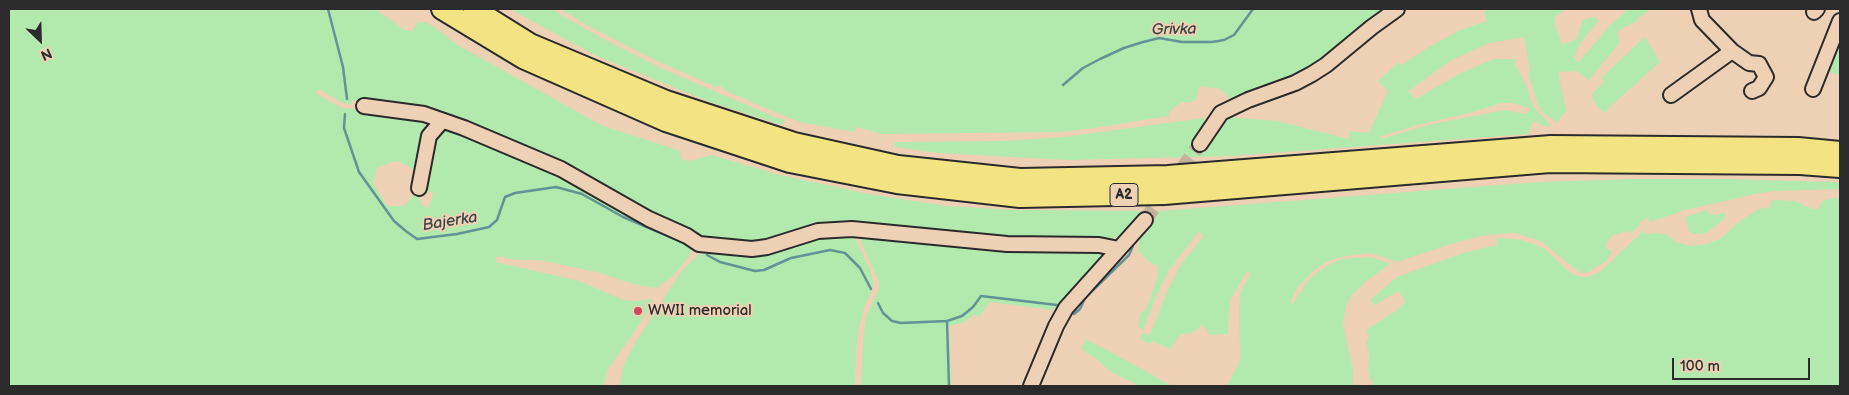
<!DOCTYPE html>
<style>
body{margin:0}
#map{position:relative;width:1849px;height:395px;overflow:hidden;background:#eed1b4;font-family:"Balsamiq Sans",sans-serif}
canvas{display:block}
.frame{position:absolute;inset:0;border:10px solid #2b2b2b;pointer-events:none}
.north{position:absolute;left:15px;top:15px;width:50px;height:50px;-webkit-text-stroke:4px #eed1b4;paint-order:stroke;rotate:156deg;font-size:14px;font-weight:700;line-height:20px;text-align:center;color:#2b2b2b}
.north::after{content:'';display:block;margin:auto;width:18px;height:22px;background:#2b2b2b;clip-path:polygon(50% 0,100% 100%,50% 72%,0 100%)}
.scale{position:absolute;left:1672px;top:358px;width:138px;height:22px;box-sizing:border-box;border:2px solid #2b2b2b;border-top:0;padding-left:6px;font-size:15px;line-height:18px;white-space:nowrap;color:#2b2b2b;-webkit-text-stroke:4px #eed1b4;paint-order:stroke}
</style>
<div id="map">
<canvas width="1849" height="395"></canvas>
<div class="frame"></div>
<div class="north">N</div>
<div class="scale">100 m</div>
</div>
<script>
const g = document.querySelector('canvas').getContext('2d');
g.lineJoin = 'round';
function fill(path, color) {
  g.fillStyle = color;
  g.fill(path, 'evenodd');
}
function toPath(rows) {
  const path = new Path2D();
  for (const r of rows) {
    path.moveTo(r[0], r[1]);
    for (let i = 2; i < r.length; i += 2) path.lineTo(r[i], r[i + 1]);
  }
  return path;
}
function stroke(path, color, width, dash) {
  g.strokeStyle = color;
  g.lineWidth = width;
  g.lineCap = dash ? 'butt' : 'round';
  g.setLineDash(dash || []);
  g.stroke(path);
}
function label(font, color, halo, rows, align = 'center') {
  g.font = font + ' "Balsamiq Sans",sans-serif';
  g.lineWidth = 4;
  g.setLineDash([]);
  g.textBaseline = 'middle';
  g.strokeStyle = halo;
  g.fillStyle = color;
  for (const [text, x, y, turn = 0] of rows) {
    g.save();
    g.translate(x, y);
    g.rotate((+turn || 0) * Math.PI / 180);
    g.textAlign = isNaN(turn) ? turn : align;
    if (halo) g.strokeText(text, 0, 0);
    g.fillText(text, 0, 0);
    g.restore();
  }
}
const green = toPath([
 [9,9,374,9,405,30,412,31,418,22,425,22,431,25,461,47,601,125,680,151,681,159,689,161,712,155,776,174,869,194,947,206,1014,210,1160,211,1538,182,1638,179,1727,179,1834,182,1840,183,1840,189,1774,191,1755,194,1685,210,1650,222,1648,218,1641,221,1639,226,1631,233,1628,231,1613,235,1606,243,1606,248,1612,252,1606,261,1588,272,1582,273,1575,269,1541,241,1515,233,1485,235,1447,245,1397,262,1375,254,1367,253,1341,257,1326,262,1312,272,1299,285,1290,302,1293,304,1306,283,1314,275,1327,266,1342,259,1371,257,1389,263,1389,265,1365,282,1351,296,1346,305,1343,325,1353,371,1353,386,1227,386,1236,369,1240,358,1239,311,1240,293,1250,274,1247,271,1231,299,1229,308,1228,334,1210,335,1202,324,1200,328,1191,333,1181,334,1170,349,1152,341,1149,344,1140,339,1142,333,1150,335,1166,294,1177,272,1183,261,1203,237,1199,231,1169,270,1157,294,1143,330,1138,326,1141,313,1146,309,1151,296,1157,278,1158,266,1151,263,1138,251,1141,234,1150,223,1141,214,1120,236,1109,240,1025,240,846,226,763,244,706,239,468,127,362,103,357,100,352,101,352,104,343,103,319,89,315,93,342,108,406,114,428,118,431,127,415,172,409,166,396,161,377,168,373,183,386,205,390,206,403,206,407,203,425,180,428,181,431,177,434,140,438,134,446,129,539,161,688,239,692,248,689,256,672,277,656,288,634,284,596,272,540,260,516,260,498,256,496,259,496,262,579,281,623,300,634,301,654,299,639,325,608,369,603,386,9,386],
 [433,191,432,199,428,208,424,207,417,195],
 [510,9,553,9,561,15,598,36,663,69,772,116,785,120,782,125,710,102,597,56],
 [561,9,1388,9,1301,75,1233,101,1219,89,1202,86,1198,88,1196,99,1193,102,1183,102,1179,104,1169,112,1169,116,1094,128,1062,132,881,134,857,127,854,132,800,122,770,110,724,90,722,86,718,85,716,87,653,59,585,24],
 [1492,9,1566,9,1555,17,1555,26,1562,45,1576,39,1583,20,1593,17,1599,20,1579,45,1574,58,1578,63,1608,27,1629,9,1635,9,1637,11,1641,9,1648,9,1649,11,1639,17,1636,22,1623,28,1617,33,1620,42,1589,80,1577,71,1558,72,1566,111,1557,122,1542,112,1537,102,1528,73,1530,72,1524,37,1489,43,1452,60,1408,91,1416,99,1463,72,1494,59,1516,59,1515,65,1525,83,1533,106,1550,125,1548,127,1533,121,1528,134,1232,156,1068,160,939,153,895,147,895,142,1003,141,1064,137,1204,118,1206,126,1214,135,1227,117,1277,121,1349,139,1350,131,1367,133,1370,130,1388,91,1378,81,1398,63,1402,65,1429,47,1460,30,1487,21,1484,11],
 [1501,103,1513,103,1530,108,1527,114,1505,110,1428,125,1381,139,1381,136,1421,124,1470,113],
 [1840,28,1840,75,1824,71],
 [1645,37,1660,62,1603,113,1593,101,1592,94,1604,81,1602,77],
 [1840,197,1840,386,1374,386,1370,378,1368,369,1369,355,1366,342,1369,338,1366,330,1397,310,1405,302,1400,292,1394,293,1375,305,1370,300,1397,277,1463,253,1497,245,1497,238,1517,239,1531,243,1545,249,1569,272,1580,277,1588,277,1600,272,1643,231,1646,234,1659,233,1668,235,1676,242,1691,246,1707,244,1720,239,1740,221,1757,210,1766,207,1769,210,1772,200,1795,201,1812,209,1817,209,1824,200],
 [1707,210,1709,214,1712,215,1725,213,1725,218,1707,233,1693,234,1689,231,1685,217],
 [852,233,871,272,873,283,872,290,865,305,859,326,856,349,855,386,620,386,623,366,635,343,680,273,698,255,710,250],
 [861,234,1097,248,1106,253,1082,284,1053,310,990,302,979,317,974,314,965,322,949,326,951,386,861,386,864,329,866,317,879,289,879,282,861,242,860,237],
 [1086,339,1140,368,1170,385,1140,386,1111,372,1095,358,1081,349]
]);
const stream = toPath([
 [328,9,343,67,347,99],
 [1063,85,1083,68,1100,59,1124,48,1143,42,1159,38,1182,42,1212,42,1224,40,1234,35,1253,9],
 [345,114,344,128,359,172,394,221,407,232,417,239,457,234,489,227,497,220,505,197,515,193,556,187,582,194,623,217,687,244],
 [707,255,720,262,755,271,764,270,791,258,830,250,845,253,860,268,871,289],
 [878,303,883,313,892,321,901,323,947,321],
 [1074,314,1080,309,1085,298,1129,255,1133,246],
 [949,386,947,321,962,316,973,307,981,296,1057,305]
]);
const minorTunnel = toPath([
 [1145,220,1200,144]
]);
const minor = toPath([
 [1814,12,1817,9],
 [1732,51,1749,63,1759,64,1766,77,1759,88,1752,91],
 [1813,89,1840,21],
 [1671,95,1732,51,1702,20,1699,9],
 [364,106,424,114,464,128,561,169,649,219,687,236,699,244,752,249,767,247,818,231,852,229,1007,244,1099,245,1119,249],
 [1200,144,1221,113,1248,100,1295,83,1312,74,1326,65,1372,27,1397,9],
 [419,188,429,136,442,121],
 [1031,386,1056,326,1066,308,1145,220]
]);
const highway = toPath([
 [442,9,523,58,666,121,790,162,897,183,1020,197,1164,194,1550,162,1800,164,1840,167],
 [474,9,530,44,666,101,794,143,898,166,1020,179,1168,176,1551,146,1798,148,1840,152]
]);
const markers = [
 [638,311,5,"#d1495b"]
];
const shields = [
 [1124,195,28]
];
const shieldNames = [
 ["A2",1124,195]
];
const poiNames = [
 ["WWII memorial",648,311]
];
const waterNames = [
 ["Grivka",1174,30,-1],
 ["Bajerka",450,222,-9]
];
fill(green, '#b2e9ac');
stroke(stream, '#629397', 2.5);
stroke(minorTunnel, '#c7b099', 14, [14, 7]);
stroke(minor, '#2b2b2b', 18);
stroke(highway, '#2b2b2b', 24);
stroke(minor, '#eed1b4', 14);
stroke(highway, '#f4e382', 20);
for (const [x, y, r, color] of markers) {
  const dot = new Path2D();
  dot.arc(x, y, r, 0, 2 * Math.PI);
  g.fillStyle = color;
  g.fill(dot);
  stroke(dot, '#eed1b4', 2);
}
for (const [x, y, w] of shields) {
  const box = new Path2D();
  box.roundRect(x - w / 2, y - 11.5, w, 23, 4);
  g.fillStyle = '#eed1b4';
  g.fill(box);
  stroke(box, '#2b2b2b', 1);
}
label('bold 14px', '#2b2b2b', null, shieldNames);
label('15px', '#2b2b2b', '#eed1b4', poiNames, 'left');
label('italic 16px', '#394546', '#eed1b4', waterNames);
</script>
